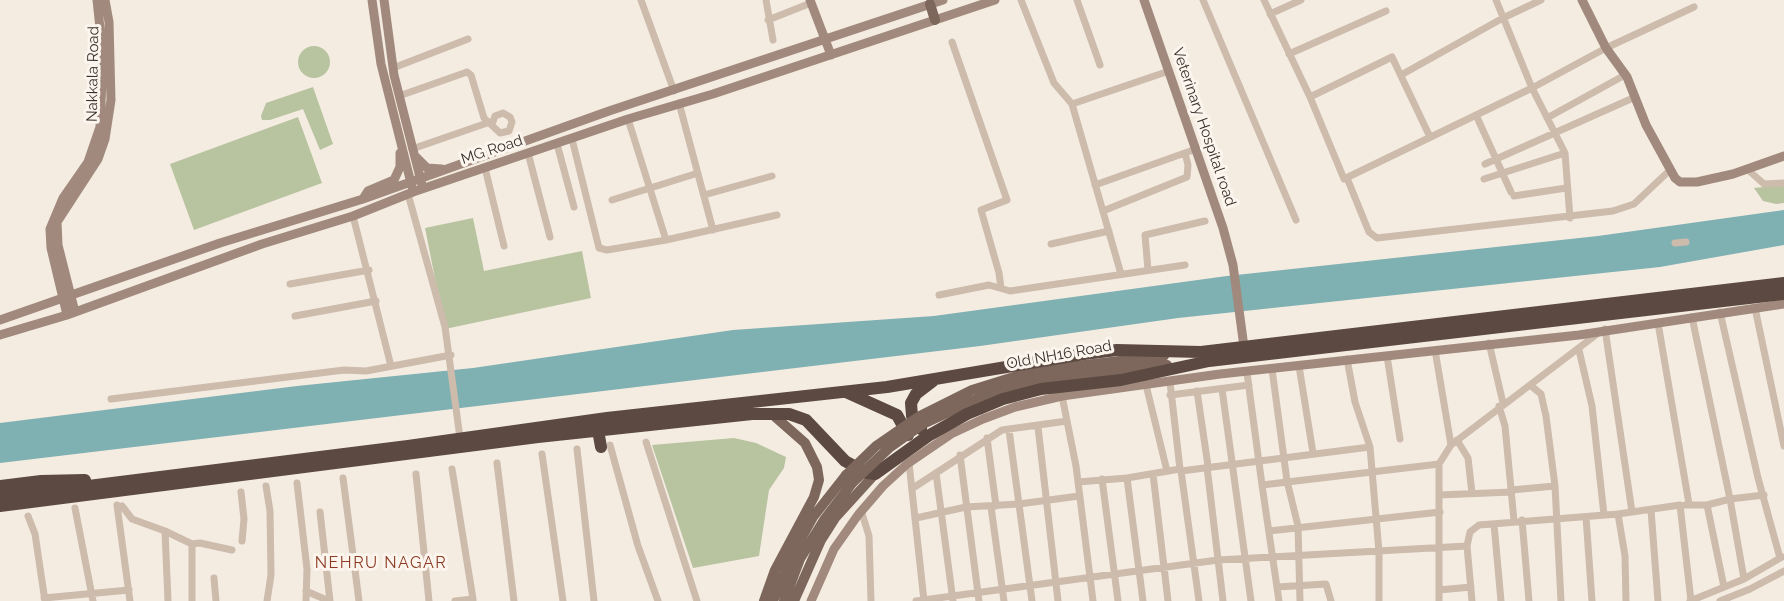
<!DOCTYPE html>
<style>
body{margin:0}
canvas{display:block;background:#f4ebe1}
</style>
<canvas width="1784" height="601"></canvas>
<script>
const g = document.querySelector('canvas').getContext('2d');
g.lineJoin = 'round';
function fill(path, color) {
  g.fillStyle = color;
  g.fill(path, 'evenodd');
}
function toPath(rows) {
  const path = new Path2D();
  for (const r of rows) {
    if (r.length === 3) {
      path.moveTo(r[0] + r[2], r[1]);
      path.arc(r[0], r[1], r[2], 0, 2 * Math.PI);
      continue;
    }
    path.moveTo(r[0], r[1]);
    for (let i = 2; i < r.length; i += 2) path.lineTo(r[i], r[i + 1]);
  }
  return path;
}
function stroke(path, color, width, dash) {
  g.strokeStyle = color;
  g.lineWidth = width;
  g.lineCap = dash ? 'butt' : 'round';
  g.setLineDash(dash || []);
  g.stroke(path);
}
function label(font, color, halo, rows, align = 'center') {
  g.font = font + ' Raleway,sans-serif';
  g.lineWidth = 6;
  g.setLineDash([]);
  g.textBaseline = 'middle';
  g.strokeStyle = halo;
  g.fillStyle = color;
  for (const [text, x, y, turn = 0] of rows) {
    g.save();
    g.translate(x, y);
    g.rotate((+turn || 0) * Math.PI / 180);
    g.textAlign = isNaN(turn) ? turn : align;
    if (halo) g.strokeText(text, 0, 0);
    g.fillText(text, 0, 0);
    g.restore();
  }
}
const green = toPath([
 [314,62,16],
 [313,87,333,144,320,150,303,109,270,120,262,120,261,116,266,103],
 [298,117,322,183,194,230,170,164],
 [1784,185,1784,203,1776,204,1763,201,1754,188],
 [473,218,484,271,582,251,591,298,445,329,425,228],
 [734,438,756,443,786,457,784,468,769,490,759,556,693,568,652,445]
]);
const water = toPath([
 [1784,210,1784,245,1660,267,1178,318,980,346,0,463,0,423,297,386,473,368,733,330,934,316,1227,276,1598,236]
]);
const street = toPath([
 [641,0,674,91],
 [766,0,773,40],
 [1021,0,1054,83,1072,104,1121,274],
 [1077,0,1100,65],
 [1203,0,1296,220],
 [1264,0,1310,97,1344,179,1532,88,1606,48,1694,7],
 [1496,0,1532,88,1565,153,1570,218],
 [1270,14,1301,0],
 [768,20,811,3],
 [952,42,1007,200,981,210,999,273,1001,288],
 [1289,54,1386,11],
 [393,68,468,39],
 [1401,75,1503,18,1541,0],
 [399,96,467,72,471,75,484,118,500,133,509,131,512,122,510,117,503,113,495,116,492,124],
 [1310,97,1392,57,1430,137],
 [679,103,713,230],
 [1072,104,1169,71],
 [1476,115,1511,192],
 [1547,118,1625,75],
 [628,119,666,240],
 [572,139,599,248,607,250,666,240,777,215],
 [557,144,574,207],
 [412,149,490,122],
 [528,153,550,237],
 [1485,164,1633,98],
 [485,168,504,246],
 [1747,169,1764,184,1784,183],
 [1347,178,1369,232,1377,238,1613,211,1634,204,1670,170],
 [1484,179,1565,153],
 [1095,185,1196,149],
 [408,194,445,327,460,438],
 [704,195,772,176],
 [1514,196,1566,188],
 [612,200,698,173],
 [1103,211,1187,177,1188,165,1185,153],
 [353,216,391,366],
 [1675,243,1686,242],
 [1051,244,1109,231],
 [1148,270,1145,235,1205,221],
 [290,284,369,270],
 [939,295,989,285,1010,291,1185,265],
 [1755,308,1784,446],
 [1720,312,1758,478,1780,558],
 [295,316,376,301],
 [1692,317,1730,499,1764,495],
 [1658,323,1689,504],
 [1605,329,1632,512],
 [1489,343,1503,403],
 [1435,350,1451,445],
 [1579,350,1592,406,1604,515],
 [1387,356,1400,439],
 [1347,359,1355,402,1370,447,1379,552,1379,601],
 [1299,366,1313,453],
 [1272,369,1287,481,1298,526,1300,601],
 [1247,373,1262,485,1439,464],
 [1170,382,1180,469],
 [1146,385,1167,471],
 [1530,385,1541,394,1546,416,1555,486,1561,601],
 [1222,389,1251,601],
 [1197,391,1208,466],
 [1170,395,1249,385],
 [1062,396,1076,466,1093,601],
 [111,399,344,370,366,371,451,355],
 [1499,406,1505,426,1514,521],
 [1038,427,1058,601],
 [1009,430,1032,601],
 [987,438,996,506],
 [1457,440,1468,458,1472,493],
 [646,442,697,601],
 [610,445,638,546,658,601],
 [577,449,594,601],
 [542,454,563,601],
 [960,455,979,601],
 [497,463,514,601],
 [909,463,924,601],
 [1207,467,1223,601],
 [452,469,473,599],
 [936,473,953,601],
 [416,474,429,601],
 [1153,474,1168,601],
 [343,478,359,601],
 [1127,478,1143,601],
 [1102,479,1118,601],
 [1078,482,1127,478,1180,469,1181,471],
 [297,483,307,569,306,601],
 [1262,485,1279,601],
 [266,486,270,511,271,575,267,601],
 [913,488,1002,430,1067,421],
 [1511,490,1555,486],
 [241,492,244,519,242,541],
 [1439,495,1512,492],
 [117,505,130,601],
 [1685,505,1707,505,1730,499,1744,579],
 [1707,505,1724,587],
 [122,506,132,519,165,531,168,601],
 [991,507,1004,601],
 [75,508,93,601],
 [861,510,869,536,871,601],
 [1651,510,1658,601],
 [320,512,330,601],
 [1618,514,1625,556,1626,601],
 [28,516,35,534,45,601],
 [1586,517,1592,601],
 [916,518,966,507,1019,504,1079,496],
 [1522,520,1529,601],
 [1494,524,1501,601],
 [165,531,192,544,192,601],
 [1269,531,1440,512],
 [192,544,200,543,232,550],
 [1467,546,1472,601],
 [214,578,216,601],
 [1277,587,1326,584,1331,601],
 [1439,590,1471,587],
 [306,591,329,601],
 [44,598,129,590],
 [455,601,473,599,473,601],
 [916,601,1218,560,1467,546,1470,532,1479,525,1618,514,1680,505,1691,601],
 [1199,601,1181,471,1370,447],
 [1439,601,1439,464,1451,445,1601,331],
 [1690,601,1744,579,1782,557],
 [1720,601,1750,589,1784,571]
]);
const secondary = toPath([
 [372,0,381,64,412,187],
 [384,0,394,75,422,185],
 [810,0,831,55],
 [1144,0,1223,228,1233,265,1244,347],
 [1582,0,1606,48,1627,77,1646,125,1675,178,1680,182,1697,182,1733,174,1784,156],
 [416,157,427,168,442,169],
 [363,199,368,191,394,180,400,167,400,153],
 [75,312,58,245,57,222,98,159,105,139,111,100,109,22,105,0],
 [67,315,51,248,50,229,63,198,88,162,100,127,103,56,97,0],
 [0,320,220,243,363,199,609,111,943,0],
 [0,335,67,315,262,244,353,216,413,192,628,119,713,94,995,0],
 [811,601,834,549,858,515,883,486,907,464,951,434,983,419,1015,407,1062,396,1220,374,1579,335,1784,304]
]);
const primary = toPath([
 [930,4,935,20],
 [918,417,972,390,1017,376,1059,368,1164,356],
 [923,424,981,397,1034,381,1167,365],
 [764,601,775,570,814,497,819,480,817,467,805,443,772,414],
 [773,601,794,551,813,517,846,475],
 [784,601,800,559,824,520,853,482],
 [794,601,821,540,835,518,875,474]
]);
const highway = toPath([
 [846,392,897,415,908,435],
 [921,429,912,416,911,403,916,394,933,381],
 [598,430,601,447],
 [0,486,41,481,85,480],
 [0,497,408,446,607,418,887,387,1084,354,1117,350,1201,352,1784,283],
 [0,506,538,437,752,414,789,414,806,420,845,461,867,473,875,474,928,436,967,414,1003,399,1041,389,1121,380,1209,361,1784,294]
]);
const primaryBridge = toPath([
 [846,475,876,446,918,417],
 [853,482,889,448,923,424]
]);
const streetNames = [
 ["Nakkala Road",93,74,-89],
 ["Veterinary Hospital road",1204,127,71],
 ["MG Road",492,150,-18],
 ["Old NH16 Road",1059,355,-10]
];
const neighbourhoodNames = [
 ["NEHRU NAGAR",381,563]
];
fill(green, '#b8c4a0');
fill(water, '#7fb0b2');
stroke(street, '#cdbbac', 7);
stroke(secondary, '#a18a7d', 9);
stroke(primary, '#7d675c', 10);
stroke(highway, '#5c4a42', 12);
stroke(primaryBridge, '#7d675c', 10);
label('15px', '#3b302b', '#fbf5ee', streetNames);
g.letterSpacing = '1.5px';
label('16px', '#8c3b22', '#fbf5ee', neighbourhoodNames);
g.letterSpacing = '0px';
</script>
